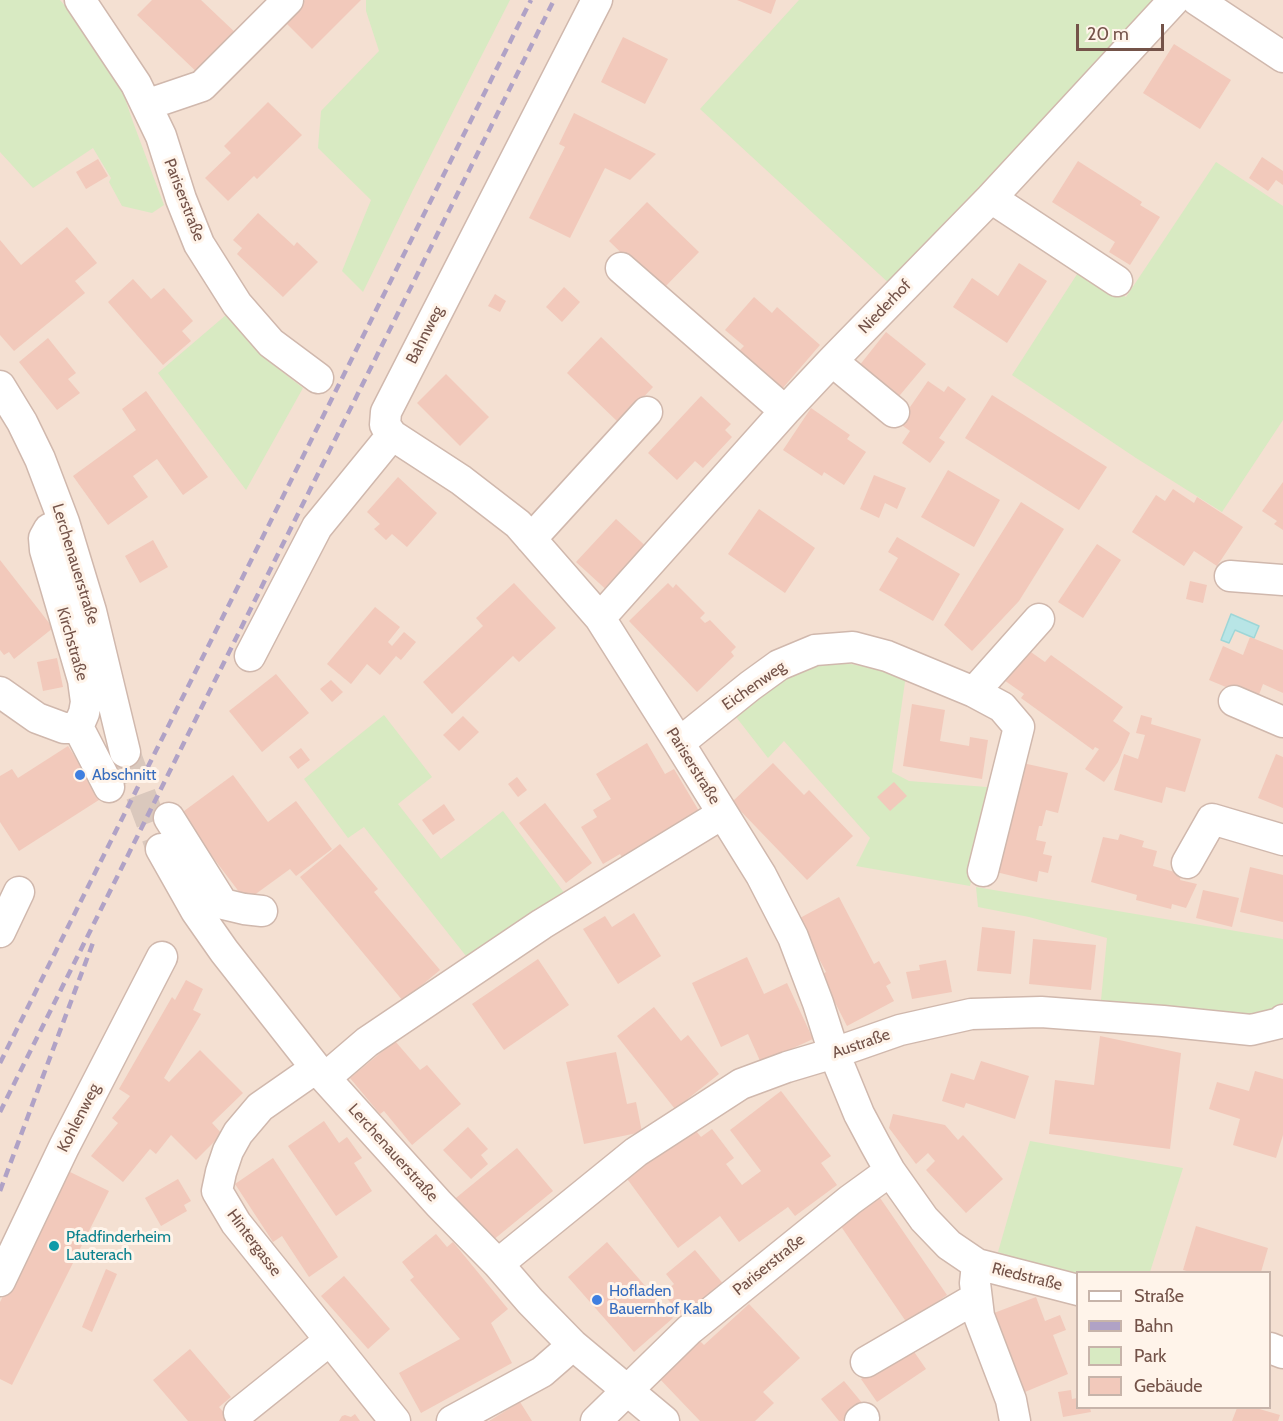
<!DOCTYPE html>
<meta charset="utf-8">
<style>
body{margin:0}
#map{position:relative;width:1283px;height:1421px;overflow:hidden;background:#fcefe4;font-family:Cabin,sans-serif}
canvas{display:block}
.legend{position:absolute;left:1076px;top:1271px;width:195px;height:138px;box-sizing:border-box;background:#fff4ea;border:2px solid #c7b4aa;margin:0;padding:8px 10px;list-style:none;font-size:18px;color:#745349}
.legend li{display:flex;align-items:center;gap:12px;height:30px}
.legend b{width:30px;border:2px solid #c7b4aa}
.scale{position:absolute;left:1076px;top:24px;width:88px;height:27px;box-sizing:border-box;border:3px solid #745349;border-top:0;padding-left:8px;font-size:18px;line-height:21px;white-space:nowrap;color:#745349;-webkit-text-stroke:4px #fff4ea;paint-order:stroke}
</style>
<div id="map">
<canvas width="1283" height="1421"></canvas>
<ul class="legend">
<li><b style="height:8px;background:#fff"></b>Straße</li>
<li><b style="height:8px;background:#b0a2c6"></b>Bahn</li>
<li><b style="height:16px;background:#d8eac2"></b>Park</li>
<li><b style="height:16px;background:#f2c9bb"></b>Gebäude</li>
</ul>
<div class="scale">20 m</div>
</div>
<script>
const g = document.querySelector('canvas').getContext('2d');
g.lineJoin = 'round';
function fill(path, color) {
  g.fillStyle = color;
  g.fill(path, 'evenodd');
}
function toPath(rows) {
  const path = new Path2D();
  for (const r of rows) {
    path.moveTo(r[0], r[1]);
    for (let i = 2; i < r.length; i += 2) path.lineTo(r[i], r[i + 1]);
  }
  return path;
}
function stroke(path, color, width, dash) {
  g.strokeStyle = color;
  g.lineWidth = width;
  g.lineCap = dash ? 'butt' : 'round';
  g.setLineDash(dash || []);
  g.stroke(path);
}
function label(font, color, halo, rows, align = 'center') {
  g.font = font + ' Cabin,sans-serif';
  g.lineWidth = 6;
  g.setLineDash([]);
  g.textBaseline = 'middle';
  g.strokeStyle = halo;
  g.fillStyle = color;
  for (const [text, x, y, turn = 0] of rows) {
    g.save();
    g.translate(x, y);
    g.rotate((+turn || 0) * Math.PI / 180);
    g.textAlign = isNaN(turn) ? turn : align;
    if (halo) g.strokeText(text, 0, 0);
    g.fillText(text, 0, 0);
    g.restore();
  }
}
const residential = toPath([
 [0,0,1283,0,1283,1421,0,1421],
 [1078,1272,1270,1272,1270,1408,1078,1408]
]);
const green = toPath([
 [0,0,60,0,67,8,118,78,133,122,164,205,152,213,122,206,109,182,111,178,93,148,33,188,0,152],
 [366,0,510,0,413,190,363,292,342,271,371,200,318,148,321,111,379,51,366,11],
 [799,0,1157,0,892,286,700,109],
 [1216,162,1283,206,1283,420,1222,512,1136,458,1012,375,1081,268,1126,297],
 [226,315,263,357,303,388,246,490,158,373],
 [836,661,906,675,892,772,909,781,987,787,992,795,970,886,856,866,870,838,784,741,768,758,733,713,806,662],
 [384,715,432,777,398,804,441,859,503,811,568,898,470,961,364,827,348,838,304,779],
 [976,887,1283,939,1283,1002,1272,1010,1250,1014,1172,1011,1101,1000,1107,938,1029,917,978,907],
 [1030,1141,1183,1168,1150,1272,1078,1272,1077,1277,1043,1268,998,1252]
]);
const water = toPath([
 [1231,614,1259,626,1254,638,1235,630,1229,643,1221,640,1231,614]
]);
const building = toPath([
 [152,0,201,0,240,37,202,77,137,15],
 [305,0,361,0,312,49,284,21],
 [737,0,776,0,771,14],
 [623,37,668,59,645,104,601,82],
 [1174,44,1231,80,1200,129,1143,93],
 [268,102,302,135,257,179,254,176,228,201,205,178,231,153,224,146],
 [574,113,656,154,630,180,605,168,570,238,529,218,565,147,559,144],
 [1262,157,1283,171,1283,185,1276,180,1268,191,1249,178],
 [98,159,108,176,86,189,76,172],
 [1078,161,1142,202,1140,205,1160,217,1130,265,1109,252,1115,242,1052,202],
 [647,202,699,252,661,291,609,241],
 [258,213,294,246,297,242,318,262,283,297,237,254,242,248,233,240],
 [67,227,97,263,75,281,85,293,14,351,0,335,0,240,21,265],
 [1019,263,1047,281,1007,343,953,307,972,278,998,296],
 [133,279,151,299,164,288,193,321,182,331,191,341,163,365,108,302],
 [564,287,580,302,562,322,546,307],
 [495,294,506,301,500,312,488,306],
 [754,297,772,313,777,307,820,345,782,389,739,351,744,346,725,330],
 [886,332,926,364,895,401,859,366],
 [601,337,653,387,619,423,567,373],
 [48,338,76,373,68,379,80,393,57,410,19,362],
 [446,374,489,417,460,446,417,403],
 [928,381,944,392,948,386,966,399,939,438,945,442,930,463,902,443,910,431,899,423],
 [146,391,208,477,183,495,157,459,133,476,148,497,108,525,73,476,136,430,122,409],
 [992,395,1107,467,1079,510,965,438],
 [701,396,731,424,725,430,732,437,703,468,695,461,677,480,648,453],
 [811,408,850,435,847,439,866,452,844,485,824,472,822,476,783,450],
 [948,470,1000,500,974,547,921,517],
 [874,475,906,488,897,509,885,503,879,518,860,509],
 [398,477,437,513,407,547,392,534,386,540,374,529,380,524,367,512],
 [1283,482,1283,530,1274,524,1277,521,1262,511],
 [1173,489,1194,503,1197,497,1243,527,1217,566,1194,551,1184,566,1132,532,1156,495,1165,501],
 [1021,502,1064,529,1019,601,972,651,944,625],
 [759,509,815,548,785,593,728,554],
 [616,519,651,551,611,594,576,562],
 [897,537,960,574,933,621,879,590,898,558,888,552],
 [153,540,168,567,140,583,125,556],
 [1097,544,1121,560,1083,618,1058,602],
 [0,560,53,628,14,659,9,652,4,655,0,650],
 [1190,581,1207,585,1203,603,1186,599],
 [514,583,556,628,519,662,513,656,452,714,423,682,483,626,476,618],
 [668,583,673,588,676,584,705,613,700,618,705,623,710,620,736,647,731,652,734,656,697,692,629,621],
 [375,607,400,627,388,642,392,646,404,632,416,642,401,660,396,656,380,675,367,664,351,684,327,664],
 [1250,637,1283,650,1283,693,1263,684,1257,700,1209,680,1223,646,1243,655],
 [1028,650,1045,662,1051,655,1123,707,1113,721,1130,733,1118,762,1104,782,1085,769,1099,749,1095,747,1093,750,1021,698,1024,694,1001,678],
 [57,658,63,687,43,691,37,662],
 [276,674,309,713,262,752,229,711],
 [331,680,343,692,332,702,320,689],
 [912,704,945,710,940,741,969,746,970,737,988,740,982,779,903,766],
 [1141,715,1152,718,1151,724,1201,739,1185,792,1166,787,1162,803,1114,790,1124,754,1138,759,1145,735,1136,733],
 [463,716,479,732,459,751,443,735],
 [647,743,665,774,674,769,702,816,625,862,620,854,603,864,581,827,597,817,593,810,611,799,596,774],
 [68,746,102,798,19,851,0,822,0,776,12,769,18,778],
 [301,748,310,760,298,769,289,757],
 [1276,754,1283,757,1283,808,1258,798],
 [1018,762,1068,773,1058,813,1046,810,1042,826,1039,826,1036,840,1046,842,1043,854,1052,856,1048,873,1039,871,1037,882,992,871],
 [773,763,804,795,809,790,853,836,807,880,732,802],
 [233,775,268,822,296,801,332,849,296,876,290,869,246,901,180,814],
 [517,777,527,790,518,797,508,784],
 [894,782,907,796,890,811,877,797],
 [545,803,592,863,566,883,519,823],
 [444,804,455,820,433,835,422,820],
 [1120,834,1144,841,1142,847,1157,851,1153,866,1182,874,1180,880,1197,884,1186,908,1172,904,1171,909,1136,900,1137,895,1091,882,1103,837,1118,840],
 [340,844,378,889,374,892,440,970,403,1001,300,877],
 [1250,867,1283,875,1283,922,1240,912],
 [1203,890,1239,898,1232,927,1196,918],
 [839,897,874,964,879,961,891,983,886,986,894,1001,847,1026,821,975,826,972,798,919],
 [634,913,661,956,618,984,583,929,605,916,612,927],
 [982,927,1015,931,1011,974,977,971],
 [1033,939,1096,945,1091,990,1029,984],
 [747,957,764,994,787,983,813,1039,761,1063,748,1034,721,1047,692,983],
 [538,959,569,1005,504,1050,472,1004],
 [946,960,952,992,912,999,906,972,920,970,919,965],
 [186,980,203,989,193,1010,201,1014,164,1078,169,1082,200,1050,243,1093,212,1123,222,1134,196,1160,171,1135,156,1154,150,1149,123,1182,91,1156,118,1123,112,1118,130,1096,119,1089,172,997,175,1000],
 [654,1007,681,1041,688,1035,719,1074,675,1109,617,1036],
 [1100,1036,1181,1053,1170,1149,1049,1134,1055,1080,1094,1085],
 [395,1041,420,1070,427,1065,461,1104,412,1145,384,1111,380,1114,350,1078],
 [616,1052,627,1104,636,1102,642,1132,584,1144,566,1062],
 [981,1061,1029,1076,1015,1119,966,1103,964,1108,942,1101,951,1073,974,1080],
 [1255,1071,1283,1079,1283,1135,1276,1158,1233,1145,1240,1119,1209,1109,1217,1082,1249,1091],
 [781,1091,831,1156,821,1163,837,1185,795,1216,788,1207,739,1242,720,1216,678,1248,625,1176,692,1126,701,1137,712,1129,734,1158,726,1164,742,1185,761,1171,730,1130],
 [893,1114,945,1125,958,1140,963,1135,1003,1179,966,1213,926,1170,935,1161,928,1153,916,1164,889,1128],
 [324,1121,339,1143,347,1137,362,1158,354,1163,372,1191,336,1216,288,1146],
 [468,1127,488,1149,481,1155,488,1164,471,1179,443,1150],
 [517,1148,553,1191,487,1245,451,1202],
 [273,1158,338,1257,309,1277,282,1236,273,1242,235,1184],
 [66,1170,109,1191,12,1385,0,1379,0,1302],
 [178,1179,191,1201,184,1205,187,1211,161,1226,145,1198],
 [878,1195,947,1295,907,1323,838,1222],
 [1196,1226,1268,1248,1261,1272,1190,1272,1183,1270],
 [436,1234,447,1247,453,1242,508,1309,491,1323,512,1363,421,1413,399,1373,460,1339,410,1280,414,1277,402,1262],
 [607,1242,673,1318,634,1352,568,1277],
 [695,1250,725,1286,685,1319,663,1294,674,1284,666,1274],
 [106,1269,117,1274,92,1332,82,1327],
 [344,1276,390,1329,368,1349,321,1296],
 [1036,1297,1045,1321,1060,1315,1066,1330,1053,1335,1068,1374,1025,1392,994,1313],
 [749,1304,800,1358,763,1392,774,1403,755,1421,700,1421,657,1376,698,1339,704,1345],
 [910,1346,926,1369,877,1402,861,1379],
 [190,1349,231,1397,219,1407,231,1421,188,1421,153,1380],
 [844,1381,863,1404,842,1421,839,1421,821,1399],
 [1071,1390,1072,1399,1077,1398,1077,1407,1090,1408,1091,1412,1063,1417,1058,1392],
 [520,1402,532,1421,489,1421],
 [1237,1408,1256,1408,1280,1415,1278,1421,1232,1421],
 [355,1414,360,1421,339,1421,342,1416,345,1415,351,1417]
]);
const minorTunnel = toPath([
 [125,752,161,849]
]);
const minor = toPath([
 [80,0,136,84,161,136,181,199,199,244,237,304,271,343,318,378],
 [597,0,386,412,385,425,392,435,461,480,518,524,600,618,679,743,761,875,793,937,818,1003,834,1053,859,1114,875,1144,890,1171,924,1219,949,1245,977,1264,975,1283,979,1316,1011,1400,1015,1421],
 [1197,0,1283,57],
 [146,105,202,86,288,0],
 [991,198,1117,281],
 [621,268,785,411],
 [832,361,894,412],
 [0,386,22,422,40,459,64,522,91,611,125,752],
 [531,539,647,412],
 [1230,576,1283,580],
 [600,618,785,411,832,361,991,198,1174,0],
 [250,656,317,527,392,435],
 [0,692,37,718,64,728,70,728,77,725,81,720,84,713,86,702,83,680,45,550,44,538,49,529,64,522],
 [1234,701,1283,722],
 [77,725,109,787],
 [679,743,750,686,779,665,815,650,853,647,887,656,974,692],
 [169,818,223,904,244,909,262,911],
 [161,849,196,911,224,951,316,1068,439,1204,498,1264,530,1301,573,1345,664,1421],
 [1187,863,1212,819,1283,840],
 [983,871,1019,727,1002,707,974,692,1039,619],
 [0,932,19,892],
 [316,1068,260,1107,238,1133,228,1151,221,1172,217,1191,236,1223,395,1421],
 [325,1078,367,1042,542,924,722,814],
 [498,1264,636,1152,741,1084,787,1067,834,1053,900,1030,971,1014,1041,1012,1163,1021,1251,1030,1280,1023,1283,1020],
 [977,1264,1078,1290],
 [0,1281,64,1147,162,957],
 [1270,1348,1283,1353],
 [866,1362,976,1298],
 [239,1413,330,1340],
 [452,1421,542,1372,573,1345],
 [596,1421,689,1330,850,1200,890,1171],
 [860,1421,864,1418]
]);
const rail = toPath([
 [0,1063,531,0],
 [0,1112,554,0],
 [0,1191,94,940]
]);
const markers = [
 [80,775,6,"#3f7fe0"],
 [54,1246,6,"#0f9aa8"],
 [597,1300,6,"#3f7fe0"]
];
const streetNames = [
 ["Pariserstraße",184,200,69],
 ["Niederhof",885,307,-46],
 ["Bahnweg",425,335,-63],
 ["Lerchenauerstraße",75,564,73],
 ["Kirchstraße",72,644,74],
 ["Eichenweg",754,686,-35],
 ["Pariserstraße",693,766,58],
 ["Austraße",861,1044,-19],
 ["Kohlenweg",79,1118,-63],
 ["Lerchenauerstraße",393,1153,48],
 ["Hintergasse",254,1243,53],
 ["Pariserstraße",769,1265,-39],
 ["Riedstraße",1027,1277,14]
];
const shopNames = [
 ["Abschnitt",92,775],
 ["Hofladen",609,1291],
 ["Bauernhof Kalb",609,1309]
];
const cultureNames = [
 ["Pfadfinderheim",66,1237],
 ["Lauterach",66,1255]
];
fill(residential, '#f4e0d2');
fill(green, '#d8eac2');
fill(water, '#b8e5e6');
stroke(water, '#9ed6d7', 1.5);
fill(building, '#f2c9bb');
stroke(minorTunnel, '#dac8bd', 30, [30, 15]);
stroke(minor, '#d0b8ad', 33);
stroke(minor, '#fff', 30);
stroke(rail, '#b0a2c6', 4.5, [9, 6]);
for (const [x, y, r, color] of markers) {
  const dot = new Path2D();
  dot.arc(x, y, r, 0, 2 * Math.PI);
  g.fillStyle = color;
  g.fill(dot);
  stroke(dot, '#fff4ea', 2);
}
label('16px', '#745349', '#fff4ea', streetNames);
label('16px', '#366cbe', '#fff4ea', shopNames, 'left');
label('16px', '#0d838f', '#fff4ea', cultureNames, 'left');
</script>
